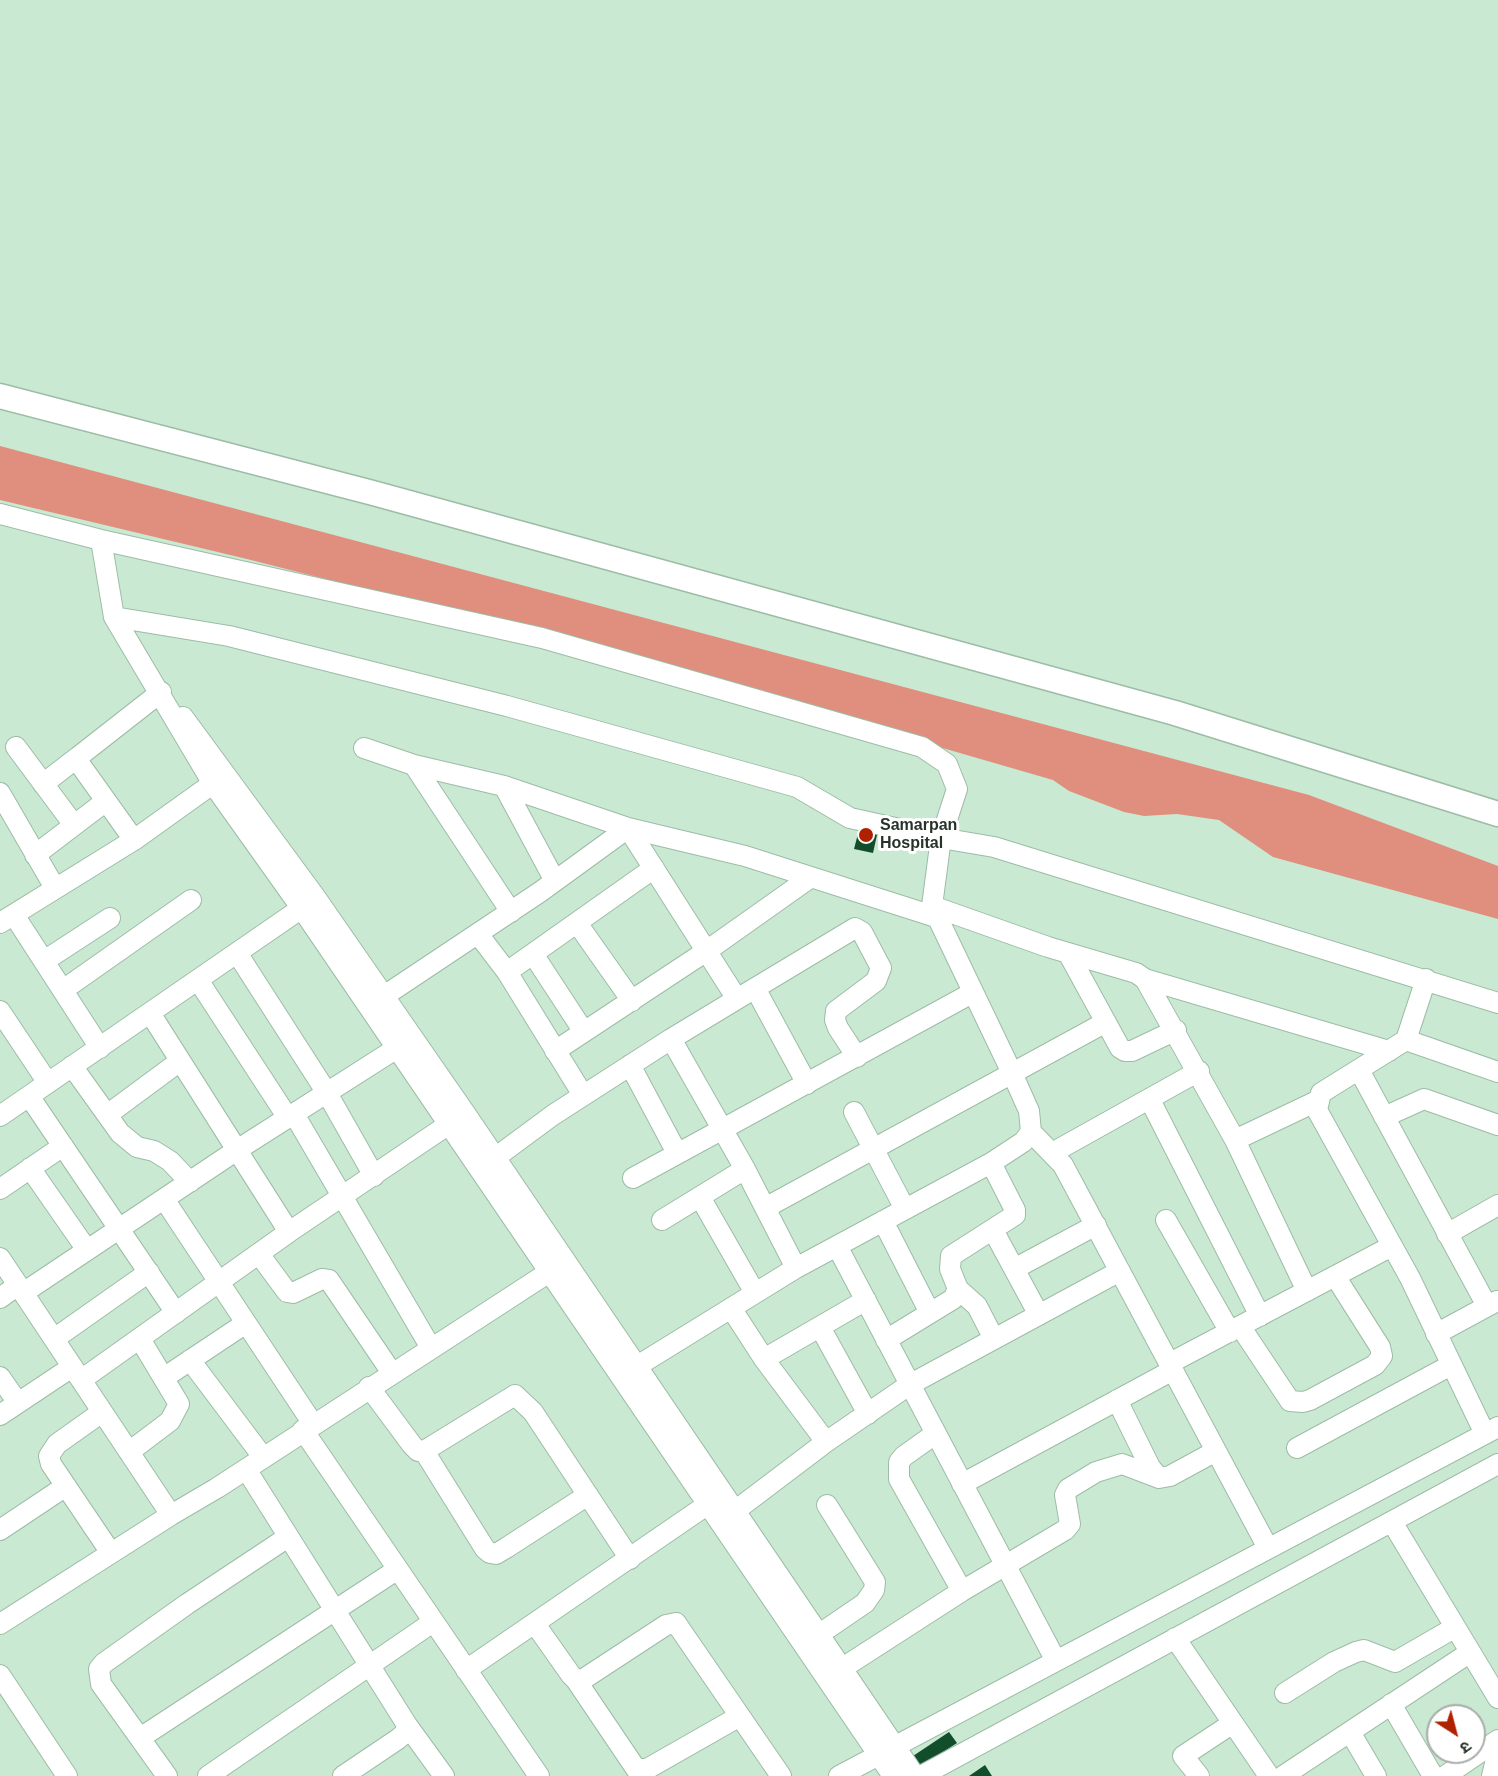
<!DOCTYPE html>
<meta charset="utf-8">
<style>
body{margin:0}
#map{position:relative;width:1498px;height:1776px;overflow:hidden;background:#c9e9d2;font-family:Helvetica,"Noto Sans Devanagari",sans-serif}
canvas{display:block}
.north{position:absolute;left:1426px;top:1704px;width:60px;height:60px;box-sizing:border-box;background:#fff;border:2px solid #a9adaa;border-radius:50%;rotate:144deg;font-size:16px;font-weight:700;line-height:24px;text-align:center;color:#27332a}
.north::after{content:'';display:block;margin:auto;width:21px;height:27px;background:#ae2101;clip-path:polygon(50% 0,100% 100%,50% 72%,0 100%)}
</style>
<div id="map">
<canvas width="1498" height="1776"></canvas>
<div class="north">उ</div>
</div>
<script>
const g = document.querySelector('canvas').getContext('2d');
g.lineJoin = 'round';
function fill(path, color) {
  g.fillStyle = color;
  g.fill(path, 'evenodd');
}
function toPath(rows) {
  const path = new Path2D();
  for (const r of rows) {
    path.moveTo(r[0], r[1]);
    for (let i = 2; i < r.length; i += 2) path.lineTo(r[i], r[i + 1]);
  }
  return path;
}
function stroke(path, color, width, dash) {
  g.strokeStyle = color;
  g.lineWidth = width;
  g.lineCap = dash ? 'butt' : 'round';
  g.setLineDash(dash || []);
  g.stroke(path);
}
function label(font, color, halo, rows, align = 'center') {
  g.font = font + ' Helvetica,sans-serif';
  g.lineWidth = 6;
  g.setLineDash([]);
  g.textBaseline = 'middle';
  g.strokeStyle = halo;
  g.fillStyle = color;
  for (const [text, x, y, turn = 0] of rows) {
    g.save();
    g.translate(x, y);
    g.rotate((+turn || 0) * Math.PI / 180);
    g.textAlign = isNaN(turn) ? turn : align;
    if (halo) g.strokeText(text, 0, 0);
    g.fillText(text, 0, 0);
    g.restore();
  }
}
const water = toPath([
 [0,446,1309,795,1498,866,1498,919,1273,857,1219,820,1177,814,1144,816,1124,812,1069,791,1053,780,608,651,247,559,0,500]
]);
const building = toPath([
 [861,822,879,826,873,853,854,849],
 [949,1732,957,1743,920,1767,913,1756],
 [985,1765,992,1776,969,1776]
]);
const minor = toPath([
 [0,514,101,540,542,638,922,747,947,764,957,789,941,838,994,847,1498,1003],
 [101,540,114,617,213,784,302,909,893,1776],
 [114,617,229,636,507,706,797,787,850,818,941,838,932,906,1012,1073,1029,1111,1031,1132,1023,1142,991,1163,796,1268,621,1376],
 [183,717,316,898,465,1113,915,1776],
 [16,747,74,825],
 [364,748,414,765,504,786,628,828,745,856,936,917],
 [414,765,511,912],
 [43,784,78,757],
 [504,786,555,881],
 [0,793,55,888],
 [134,840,79,763,78,757,161,692],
 [35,855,106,801],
 [932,906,1048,947,1136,973,1145,979,1235,1140,1307,1291],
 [14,915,100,1048],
 [0,923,134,840,222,777],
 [577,923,632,1001],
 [478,934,507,972,583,1095],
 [237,953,327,1093,374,1176],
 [1068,953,1120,1048,1125,1051,1132,1051,1176,1030],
 [533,954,584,1032],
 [44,961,110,918],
 [507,972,654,868],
 [1145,979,1389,1051],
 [1426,979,1406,1040,1321,1093,1317,1110,1410,1278,1485,1434],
 [198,980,288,1118],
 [755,988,807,1084],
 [63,990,191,900],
 [737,999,855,928,862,932,881,968,876,981,836,1011,835,1020,838,1028,857,1057],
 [375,1002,540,892,628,828,737,999,671,1039],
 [0,1011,48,1083],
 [150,1013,289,1232],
 [1406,1040,1498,1072],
 [555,1051,708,950,811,877],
 [630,1065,677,1153],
 [72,1066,120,1133,137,1147,154,1151,170,1161,190,1182],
 [1359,1070,1487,1306],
 [29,1096,176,1313],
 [1150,1100,1260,1316],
 [854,1112,905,1209],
 [294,1114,431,1348],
 [107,1115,180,1061],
 [0,1116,312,901],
 [1384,1117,1424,1099,1498,1125],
 [1031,1132,1063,1165,1268,1548],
 [1235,1140,1317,1101],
 [1052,1153,1199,1071],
 [484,1166,553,1115,671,1039,745,1169,796,1268],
 [30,1168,87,1250],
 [633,1178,972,993],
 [0,1189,63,1146],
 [700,1197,755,1293],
 [164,1199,313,1424],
 [765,1208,1106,1022],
 [662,1220,745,1169],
 [1166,1220,1230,1332],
 [883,1221,930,1313],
 [993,1230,1039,1315],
 [1447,1234,1498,1205],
 [837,1246,1056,1661],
 [259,1254,287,1292,293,1293,322,1279,329,1280,392,1373],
 [0,1258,171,1515],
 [1014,1269,1096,1225],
 [958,1289,977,1306,994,1339],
 [23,1293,237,1150,397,1048],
 [0,1298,18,1285],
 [731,1308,764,1359,826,1442],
 [1240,1326,1290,1401,1303,1402,1310,1400,1375,1365,1382,1356,1380,1347,1335,1276],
 [820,1327,868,1414],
 [1436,1334,1497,1301],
 [54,1339,149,1272],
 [886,1340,953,1299,958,1289,950,1269,951,1256,1015,1215,1015,1210,991,1163],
 [764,1359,866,1300],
 [190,1360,263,1457],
 [1170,1363,1392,1246],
 [0,1377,18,1403],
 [165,1377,246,1323],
 [81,1380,289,1232,458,1118],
 [369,1387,412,1445,418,1451,424,1451,515,1395,533,1412,630,1559],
 [1117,1400,1150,1467,1159,1478,1170,1476,1216,1451],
 [102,1412,57,1444,49,1456,51,1464,111,1553],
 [0,1415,72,1367],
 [303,1430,539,1776],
 [935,1434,904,1456,899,1462,899,1479,962,1591],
 [1297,1448,1451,1365],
 [424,1451,485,1549,490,1553,496,1554,506,1548,588,1495],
 [129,1452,170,1421,179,1404,140,1339],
 [246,1469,407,1725,405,1733,398,1739,343,1776],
 [962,1484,1173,1370],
 [727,1517,826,1442,909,1385,1120,1271],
 [1392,1522,1498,1698],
 [0,1530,66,1486],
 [0,1624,171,1515,217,1488,560,1265],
 [535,1624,571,1675,576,1680,582,1680,666,1625,676,1623,781,1776],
 [818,1635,865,1603,874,1590,875,1582,827,1505],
 [1175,1638,1269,1776],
 [841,1669,962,1591,1065,1530,1070,1524,1065,1495,1068,1489,1096,1472,1122,1464,1159,1478],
 [466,1670,717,1498],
 [0,1675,67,1776],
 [576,1680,636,1769,647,1769,740,1716],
 [1285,1693,1334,1662,1356,1652,1364,1650,1395,1662,1454,1628],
 [1391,1704,1433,1776],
 [407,1725,444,1776],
 [1350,1732,1376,1776],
 [140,1738,398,1569],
 [167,1776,101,1684,99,1669,104,1663,187,1604,288,1537],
 [208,1776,433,1622],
 [839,1776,1498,1427],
 [921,1776,1498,1464],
 [1199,1776,1183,1756,1233,1723],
 [1283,1776,1469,1653],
 [1445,1776,1498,1740],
 [1492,1776,1498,1751]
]);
const tertiary = toPath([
 [0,396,373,493,1175,713,1498,814]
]);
const markers = [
 [866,835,8,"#ae2101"]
];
const poiNames = [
 ["Samarpan",880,826],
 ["Hospital",880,844]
];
fill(water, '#e08e7d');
fill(building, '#134e2c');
stroke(minor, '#9dbca6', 22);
stroke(tertiary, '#9dbca6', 27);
stroke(minor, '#fff', 20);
stroke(tertiary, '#fff', 24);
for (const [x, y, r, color] of markers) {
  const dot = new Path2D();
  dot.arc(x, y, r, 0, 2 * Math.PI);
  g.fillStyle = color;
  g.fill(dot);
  stroke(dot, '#fff', 2);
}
label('bold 16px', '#27332a', '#fff', poiNames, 'left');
</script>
